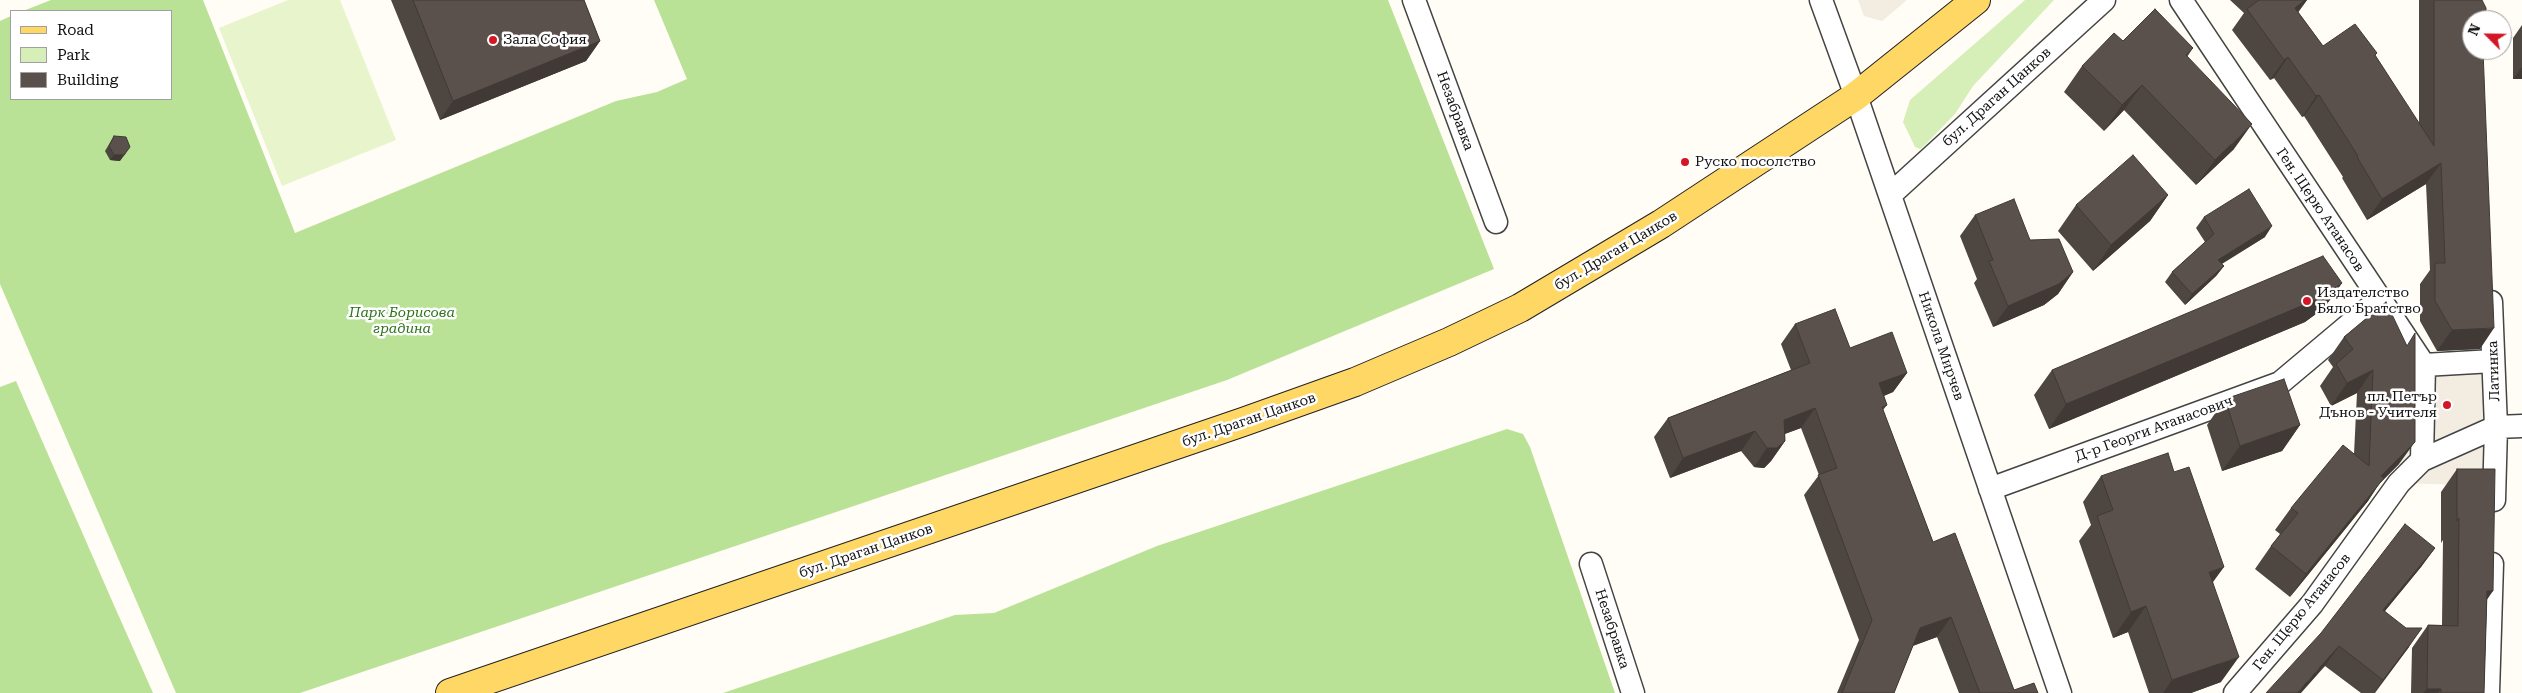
<!DOCTYPE html>
<meta charset="utf-8">
<style>
body{margin:0}
#map{position:relative;width:2522px;height:693px;overflow:hidden;background:#fffdf5;font-family:"Roboto Serif",serif}
canvas{display:block}
.legend{position:absolute;left:10px;top:10px;width:162px;height:90px;box-sizing:border-box;background:#fff;border:1px solid #a0a0a0;margin:0;padding:6px 9px;list-style:none;font-size:15px;color:#111}
.legend li{display:flex;align-items:center;gap:10px;height:25px}
.legend b{width:25px;border:1px solid #a0a0a0}
.north{position:absolute;left:2462px;top:10px;width:50px;height:50px;box-sizing:border-box;background:#fff;border:1px solid #a0a0a0;border-radius:50%;rotate:293deg;font-size:14px;font-weight:700;line-height:20px;text-align:center;color:#111}
.north::after{content:'';display:block;margin:auto;width:18px;height:22px;background:#d31724;clip-path:polygon(50% 0,100% 100%,50% 72%,0 100%)}
</style>
<div id="map">
<canvas width="2522" height="693"></canvas>
<ul class="legend">
<li><b style="height:6px;background:#ffd765"></b>Road</li>
<li><b style="height:14px;background:#d6efb9"></b>Park</li>
<li><b style="height:14px;background:#5b514c"></b>Building</li>
</ul>
<div class="north">N</div>
</div>
<script>
const g = document.querySelector('canvas').getContext('2d');
g.lineJoin = 'round';
function fill(path, color) {
  g.fillStyle = color;
  g.fill(path, 'evenodd');
}
function toPath(rows) {
  const path = new Path2D();
  for (const r of rows) {
    path.moveTo(r[0], r[1]);
    for (let i = 2; i < r.length; i += 2) path.lineTo(r[i], r[i + 1]);
  }
  return path;
}
function stroke(path, color, width, dash) {
  g.strokeStyle = color;
  g.lineWidth = width;
  g.lineCap = dash ? 'butt' : 'round';
  g.setLineDash(dash || []);
  g.stroke(path);
}
function label(font, color, halo, rows, align = 'center') {
  g.font = font + ' "Roboto Serif",serif';
  g.lineWidth = 5;
  g.setLineDash([]);
  g.textBaseline = 'middle';
  g.strokeStyle = halo;
  g.fillStyle = color;
  for (const [text, x, y, turn = 0] of rows) {
    g.save();
    g.translate(x, y);
    g.rotate((+turn || 0) * Math.PI / 180);
    g.textAlign = isNaN(turn) ? turn : align;
    if (halo) g.strokeText(text, 0, 0);
    g.fillText(text, 0, 0);
    g.restore();
  }
}
const green = toPath([
 [2025,0,2054,0,1973,86,1955,114,1924,146,1920,149,1915,147,1903,122,1910,100]
]);
const forest = toPath([
 [51,0,203,0,295,233,616,101,657,92,687,79,654,0,1388,0,1494,269,1227,380,300,693,176,693,0,284,0,21,11,16,11,99,171,99,171,11,23,11],
 [16,381,113,603,153,693,0,693,0,387],
 [1507,429,1523,434,1530,447,1615,693,723,693,955,615,994,613,1157,546]
]);
const pitch = toPath([
 [288,0,340,0,396,140,282,186,219,28]
]);
const plaza = toPath([
 [1858,0,1907,0,1882,21,1864,16],
 [2493,361,2494,486,2399,483,2399,383]
]);
const minor = toPath([
 [1414,0,1496,222],
 [1821,0,1856,96,2060,693],
 [2181,0,2424,365,2422,460],
 [1890,195,2104,0],
 [2491,302,2496,427,2494,500],
 [2424,365,2493,361],
 [1990,489,2280,383,2380,299],
 [1591,564,1633,693],
 [2235,693,2312,604,2399,483,2422,460,2496,427,2522,426],
 [2488,693,2492,564]
]);
const major = toPath([
 [450,693,1243,422,1355,382,1449,342,1520,308,1661,224,1856,96,1976,0]
]);
const wall = toPath([
 [391,0,584,0,600,41,586,61,440,120],
 [2230,0,2307,0,2298,12,2323,46,2377,53,2375,55,2419,124,2419,0,2482,0,2472,20,2480,349,2437,351,2420,321,2420,284,2430,270,2426,184,2367,220,2342,178,2343,177,2304,116,2302,117,2274,78,2270,80,2232,30,2244,13],
 [2522,25,2522,79,2513,79,2513,38],
 [2123,41,2193,48,2187,57,2234,149,2196,185,2124,110,2104,131,2064,92,2082,66],
 [114,136,120,161,110,160,105,151],
 [2168,195,2150,221,2093,271,2058,231,2076,205],
 [1975,215,2030,240,2073,272,2058,294,2044,305,1993,327,1974,283,1977,279,1960,236],
 [2204,217,2265,237,2222,264,2224,266,2216,276,2185,305,2165,282,2172,272,2205,242,2196,228],
 [2342,283,2324,308,2305,322,2049,429,2034,395,2052,370],
 [2386,302,2399,464,2379,484,2368,501,2290,597,2255,569,2271,546,2280,534,2275,530,2291,508,2354,454,2357,393,2331,406,2320,386,2333,367,2328,360,2344,337],
 [1795,324,1907,373,1893,392,1884,396,1887,405,1883,410,1933,542,2014,690,2038,693,1959,693,1937,637,1913,646,1894,693,1837,693,1859,640,1804,495,1819,475,1801,428,1785,434,1785,441,1771,461,1764,468,1754,467,1741,451,1670,478,1654,437,1668,418,1791,370,1781,344],
 [2225,399,2300,425,2282,451,2222,471,2207,425],
 [2457,469,2487,601,2484,693,2411,693,2412,648,2428,625,2442,625,2443,540,2441,543,2441,492],
 [2101,476,2213,582,2221,682,2191,693,2149,693,2128,632,2113,638,2079,541,2091,525,2083,502],
 [2435,548,2421,567,2385,611,2409,647,2375,693,2361,693,2325,666,2266,693]
]);
const shadedWall = toPath([
 [2305,0,2307,0,2294,18,2295,8],
 [600,41,586,61,440,120,453,101],
 [2288,57,2274,78,2270,80,2284,60],
 [2522,67,2522,79,2513,79],
 [2142,85,2124,110,2104,131,2122,105],
 [2319,95,2304,116,2302,117,2316,96],
 [2252,124,2234,149,2196,185,2215,160],
 [126,153,120,161,110,160,114,155],
 [2441,163,2426,184,2367,220,2382,199],
 [2168,195,2150,221,2093,271,2111,245],
 [2272,226,2265,237,2211,270,2218,260],
 [2224,266,2216,276,2185,305,2192,294],
 [2073,272,2058,294,2044,305,1993,327,2008,306],
 [2342,283,2324,308,2305,322,2049,429,2066,404],
 [2494,328,2480,349,2437,351,2452,330],
 [2373,370,2357,393,2331,406,2347,383],
 [1907,373,1893,392,1865,403,1879,383],
 [1815,408,1801,428,1770,439,1784,420],
 [2300,425,2282,451,2222,471,2240,446],
 [1755,431,1741,451,1670,478,1683,458],
 [1785,441,1771,461,1764,468,1754,467,1767,448],
 [2415,442,2399,464,2379,484,2368,501,2290,597,2306,574,2381,476],
 [2435,548,2421,567,2370,629,2383,610],
 [2224,567,2205,593,2209,572],
 [2487,591,2493,591,2477,614],
 [2146,606,2128,632,2113,638,2131,612],
 [1951,617,1937,637,1906,648,1920,628],
 [2422,628,2409,647,2374,693,2383,680],
 [2339,646,2325,666,2301,693,2297,693],
 [2239,657,2221,682,2191,693,2163,693,2172,680],
 [2427,689,2441,689,2438,693,2423,693]
]);
const building = toPath([
 [413,0,584,0,600,41,453,101,413,0],
 [2259,0,2305,0,2295,8,2323,46,2355,24,2377,53,2375,55,2434,146,2434,0,2482,0,2486,8,2486,20,2472,20,2472,50,2483,50,2494,328,2452,330,2435,301,2435,263,2445,263,2441,163,2382,199,2357,157,2358,156,2319,95,2316,96,2288,57,2284,60,2247,9,2259,0],
 [2155,9,2193,48,2186,55,2252,124,2215,160,2142,85,2122,105,2082,66,2114,33,2123,41,2155,9],
 [114,136,126,137,130,147,124,155,114,155,109,146,114,136],
 [2133,155,2168,195,2111,245,2076,205,2133,155],
 [2249,189,2272,226,2218,260,2224,266,2192,294,2172,272,2214,234,2204,217,2249,189],
 [2014,199,2030,240,2059,239,2073,272,2059,284,2008,306,1989,261,1993,260,1975,215,2014,199],
 [2323,256,2342,283,2323,297,2066,404,2052,370,2323,256],
 [2386,302,2407,346,2415,333,2415,442,2381,476,2384,478,2306,574,2271,546,2298,513,2291,508,2343,445,2369,466,2373,370,2347,383,2336,364,2353,349,2344,337,2386,302],
 [1835,309,1850,348,1892,332,1907,373,1879,383,1887,405,1882,407,1933,542,1955,533,2014,690,2034,683,2038,693,1980,693,1951,617,1920,628,1894,693,1842,693,1872,620,1818,475,1837,468,1815,408,1784,420,1785,441,1777,448,1767,448,1755,431,1683,458,1668,418,1810,363,1795,324,1835,309],
 [2284,379,2300,425,2240,446,2225,399,2284,379],
 [2168,453,2174,472,2189,467,2224,567,2209,572,2239,657,2172,680,2146,606,2131,612,2097,516,2113,510,2101,476,2168,453],
 [2457,469,2495,469,2493,591,2487,591,2484,693,2441,693,2441,689,2427,689,2428,625,2458,626,2459,518,2457,521,2457,469],
 [2405,524,2435,548,2383,610,2406,628,2422,628,2383,680,2339,646,2297,693,2266,693,2321,633,2405,524]
]);
const markers = [
 [493,40,5,"#d31724"],
 [1685,162,5,"#d31724"],
 [2307,301,5,"#d31724"],
 [2447,405,5,"#d31724"]
];
const poiNames = [
 ["Зала София",503,40],
 ["Руско посолство",1695,162],
 ["Издателство",2317,293],
 ["Бяло Братство",2317,309],
 ["пл. Петър",2437,397,"right"],
 ["Дънов - Учителя",2437,413,"right"]
];
const streetNames = [
 ["бул. Драган Цанков",1997,97,-42],
 ["Незабравка",1455,111,70],
 ["Ген. Щерю Атанасов",2320,210,56],
 ["бул. Драган Цанков",1616,251,-31],
 ["Никола Мирчев",1941,346,71],
 ["Латинка",2494,371,-92],
 ["бул. Драган Цанков",1249,420,-19],
 ["Д-р Георги Атанасович",2154,429,-20],
 ["бул. Драган Цанков",866,551,-19],
 ["Ген. Щерю Атанасов",2302,612,-51],
 ["Незабравка",1612,629,72]
];
const parkNames = [
 ["Парк Борисова",402,313],
 ["градина",402,329]
];
fill(green, '#d6efb9');
fill(forest, '#bae296');
fill(pitch, '#e8f5cc');
fill(plaza, '#f2ede0');
stroke(minor, '#444', 25);
stroke(major, '#222', 30);
stroke(minor, '#fff', 22);
stroke(major, '#ffd765', 28);
fill(wall, '#4e4641');
fill(shadedWall, '#403935');
fill(building, '#5b514c');
stroke(building, '#403935', 1);
for (const [x, y, r, color] of markers) {
  const dot = new Path2D();
  dot.arc(x, y, r, 0, 2 * Math.PI);
  g.fillStyle = color;
  g.fill(dot);
  stroke(dot, '#fff', 2);
}
label('14px', '#111', '#fff', poiNames, 'left');
label('14px', '#111', '#fff', streetNames);
label('italic 14px', '#2c7218', '#fff', parkNames);
</script>
